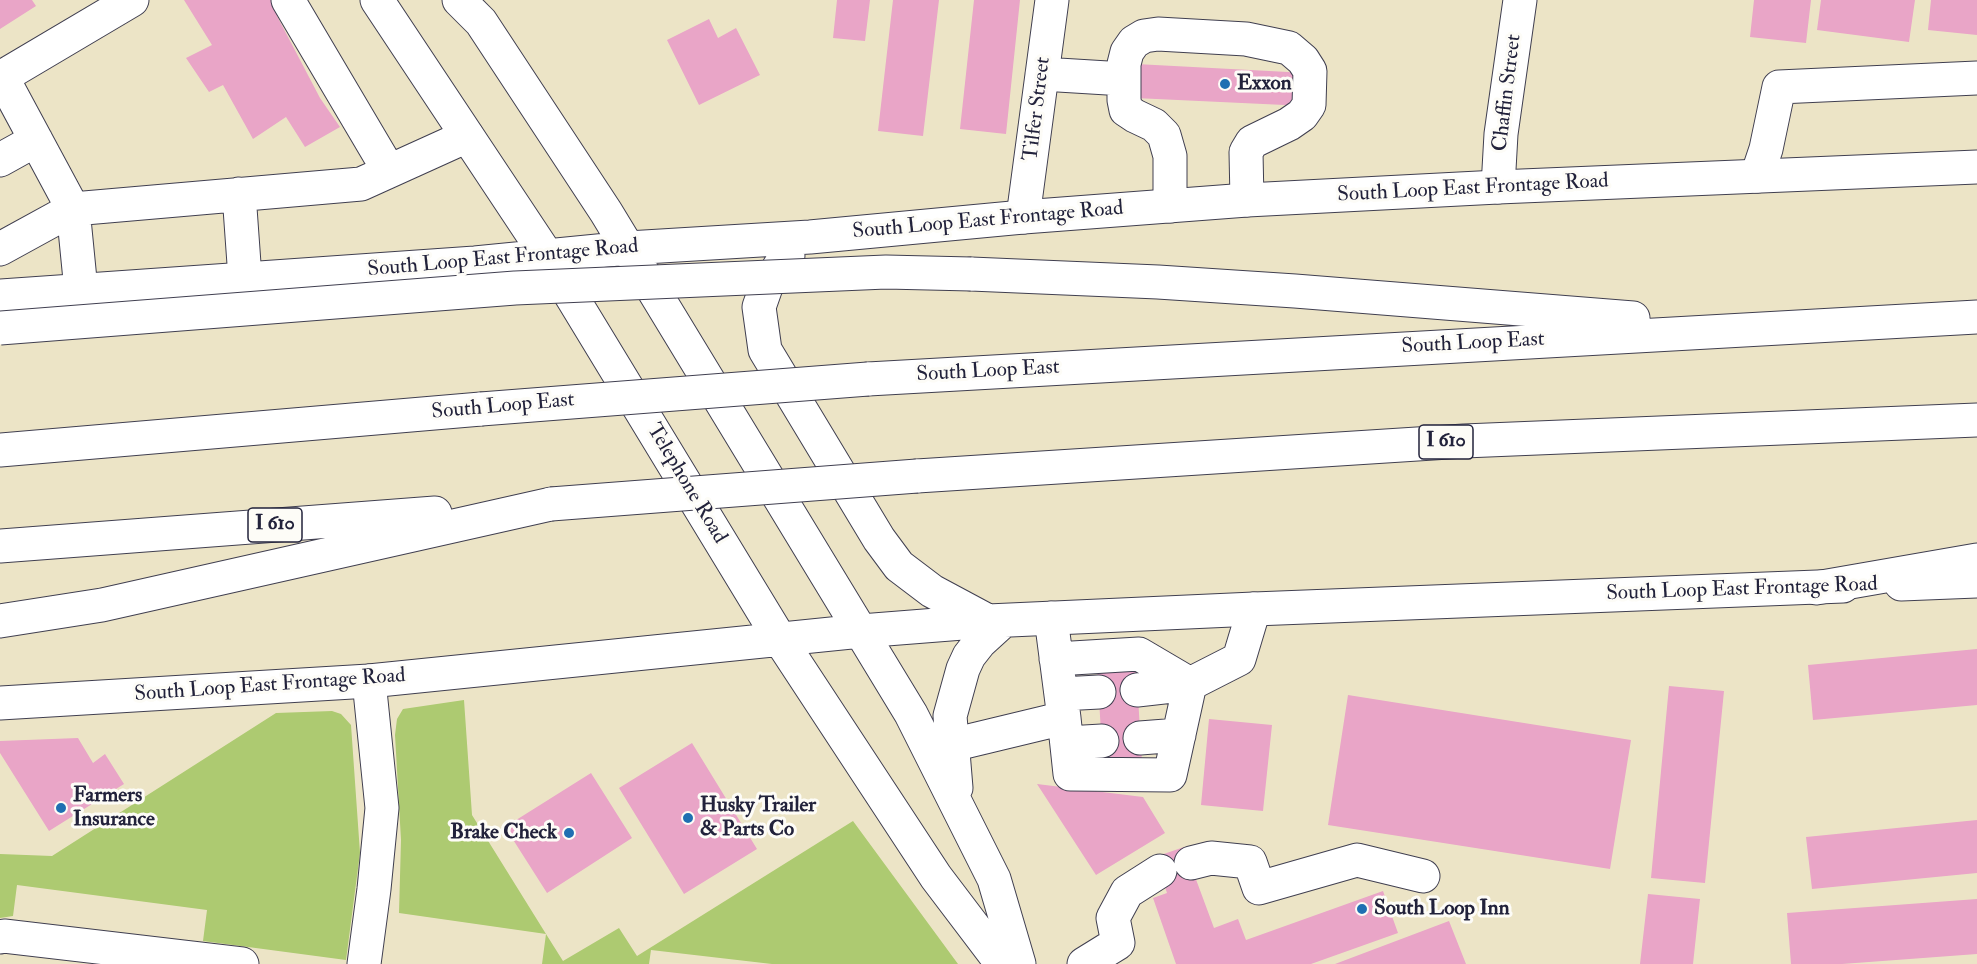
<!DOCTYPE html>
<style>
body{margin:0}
canvas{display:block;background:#ece4c6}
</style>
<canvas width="1977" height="964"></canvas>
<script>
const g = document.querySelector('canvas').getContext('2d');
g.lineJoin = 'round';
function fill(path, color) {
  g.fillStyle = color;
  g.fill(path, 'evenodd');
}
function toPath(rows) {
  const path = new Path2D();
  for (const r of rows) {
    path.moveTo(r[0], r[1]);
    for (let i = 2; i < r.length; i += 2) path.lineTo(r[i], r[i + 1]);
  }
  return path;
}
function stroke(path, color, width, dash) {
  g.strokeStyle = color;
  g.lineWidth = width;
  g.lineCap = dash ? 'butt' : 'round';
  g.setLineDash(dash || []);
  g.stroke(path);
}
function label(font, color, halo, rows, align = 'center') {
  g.font = font + ' "IM FELL Double Pica",serif';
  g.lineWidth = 6;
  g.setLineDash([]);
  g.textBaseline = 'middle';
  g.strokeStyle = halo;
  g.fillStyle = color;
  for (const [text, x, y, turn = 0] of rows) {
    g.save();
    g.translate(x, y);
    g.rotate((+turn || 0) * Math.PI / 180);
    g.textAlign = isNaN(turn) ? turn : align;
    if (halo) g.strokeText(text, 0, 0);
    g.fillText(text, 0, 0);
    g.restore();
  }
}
const green = toPath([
 [464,700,472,815,546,934,563,961,619,928,637,956,853,821,958,964,772,964,651,950,649,964,542,964,546,934,399,913,401,840,395,735,397,719,403,709],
 [332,711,341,714,351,725,360,853,346,960,203,941,207,910,17,885,13,916,0,918,0,854,52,856,276,713]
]);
const building = toPath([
 [0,0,32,0,36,6,0,29],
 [184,0,274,0,281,13,277,16,320,98,340,127,305,147,286,117,253,139,223,85,209,92,186,58,212,45],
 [837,0,870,0,865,41,833,38],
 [893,0,939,0,923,136,878,131],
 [974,0,1020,0,1006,134,960,129],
 [1754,0,1811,0,1806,43,1750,37],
 [1821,0,1915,0,1909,42,1817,30],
 [1931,0,1977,0,1977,35,1928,30],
 [709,19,718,38,736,28,760,75,699,105,667,40],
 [1136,64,1307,73,1306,106,1135,98],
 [1977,649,1977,705,1813,720,1808,665],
 [1136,664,1142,763,1103,765,1097,667],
 [1669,686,1724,691,1705,883,1651,878],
 [1348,695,1631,740,1610,869,1328,825],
 [1209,719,1272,725,1263,811,1201,805],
 [78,738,93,763,105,754,124,784,49,831,0,753,0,741],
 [692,743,757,849,684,894,619,788],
 [591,773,632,838,547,893,505,827],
 [1037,784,1143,797,1165,833,1096,875],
 [1977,820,1977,873,1812,889,1806,837],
 [1184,847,1214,928,1238,919,1246,940,1383,891,1398,933,1311,964,1176,964,1153,898,1167,893,1155,857],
 [1648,894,1700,899,1693,964,1640,964],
 [1977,899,1977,954,1842,964,1791,964,1787,913],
 [1449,921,1466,964,1335,964]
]);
const minor = toPath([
 [288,0,389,171],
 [1042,74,1124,79,1124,64,1127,52,1134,42,1144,36,1158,34,1246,39,1289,48,1303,60,1310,71,1309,105,1302,115,1289,124,1252,142,1246,152,1247,200],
 [1124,79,1124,100,1126,110,1135,116,1154,125,1164,135,1170,156,1170,206],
 [0,160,36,140],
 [1757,176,1766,149,1779,87,1977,78],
 [1498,187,1501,134,1520,0],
 [239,194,245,278],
 [1023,217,1052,0],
 [0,249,73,209,361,184,467,136],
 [81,290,73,209,2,77,132,0],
 [1056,659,1139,654,1190,684],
 [1137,690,1190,684],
 [1061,694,1099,692],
 [1064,718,1070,774,1170,775,1190,684,1239,659,1254,609],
 [1140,738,1179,735],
 [1067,743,1102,741],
 [952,745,1064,718,1051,618],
 [1191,863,1211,858,1250,862,1259,888,1357,860,1423,876],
 [0,937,4,936,242,964],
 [364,964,374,889,382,808,369,681],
 [1084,964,1118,943,1113,918,1127,892,1160,871]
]);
const major = toPath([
 [377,0,547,256,781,641,936,877,1002,964],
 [459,0,481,22,606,212,911,714,994,879,1019,964],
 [788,256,783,261,766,287,759,307,765,350,879,539,899,566,932,591,988,621],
 [0,296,475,263,628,248,810,237,1023,217,1247,200,1498,187,1977,167],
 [1901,584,1977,581],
 [0,703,369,681,861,631,988,621,1254,609,1843,586],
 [956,788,950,716,963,669,969,656,980,642,1003,621]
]);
const highway = toPath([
 [971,274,1158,282,1295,291,1633,318],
 [868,379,1977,317],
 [0,450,481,409],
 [917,476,1464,441,1977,420],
 [0,546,435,513],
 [1816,588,1977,560],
 [0,621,102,605,551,504]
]);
const highwayBridge = toPath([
 [0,328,515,288,886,272,971,274],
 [481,409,868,379],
 [551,504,917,476]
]);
const markers = [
 [1225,84,6,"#1f6fb2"],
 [61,808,6,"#1f6fb2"],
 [688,818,6,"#1f6fb2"],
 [569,833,6,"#1f6fb2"],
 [1362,909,6,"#1f6fb2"]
];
const shields = [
 [1446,442,54],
 [275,525,54]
];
const shieldNames = [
 ["I 610",1446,442],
 ["I 610",275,525]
];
const poiNames = [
 ["Exxon",1237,84],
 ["Farmers",73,796],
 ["Insurance",73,820],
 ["Husky Trailer",700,806],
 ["& Parts Co",700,830],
 ["Brake Check",557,833,"right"],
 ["South Loop Inn",1374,909]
];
const streetNames = [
 ["Chaffin Street",1508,93,-83],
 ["Tilfer Street",1038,109,-83],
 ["South Loop East Frontage Road",1473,189,-3],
 ["South Loop East Frontage Road",988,221,-5],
 ["South Loop East Frontage Road",503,259,-5],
 ["South Loop East",1473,344,-3],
 ["South Loop East",988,372,-3],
 ["South Loop East",503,407,-5],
 ["Telephone Road",686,484,59],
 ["South Loop East Frontage Road",1742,590,-2],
 ["South Loop East Frontage Road",270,686,-4]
];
fill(green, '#adca71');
fill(building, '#e9a5c7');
stroke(minor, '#403f50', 35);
stroke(major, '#403f50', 35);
stroke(highway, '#403f50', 35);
stroke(minor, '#fff', 33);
stroke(major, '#fff', 33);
stroke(highway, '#fff', 33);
stroke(highwayBridge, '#403f50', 35, []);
stroke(highwayBridge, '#fff', 33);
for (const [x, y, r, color] of markers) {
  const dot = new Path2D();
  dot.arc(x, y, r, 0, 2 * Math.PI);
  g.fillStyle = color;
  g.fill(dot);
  stroke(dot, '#fdfcf7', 2);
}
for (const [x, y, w] of shields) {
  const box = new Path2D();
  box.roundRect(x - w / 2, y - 17, w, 34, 4.5);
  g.fillStyle = '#fdfcf7';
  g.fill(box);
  stroke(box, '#22223b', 1.5);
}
label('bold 20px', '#22223b', null, shieldNames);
label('bold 21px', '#22223b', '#fdfcf7', poiNames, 'left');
label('21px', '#22223b', '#fdfcf7', streetNames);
</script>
